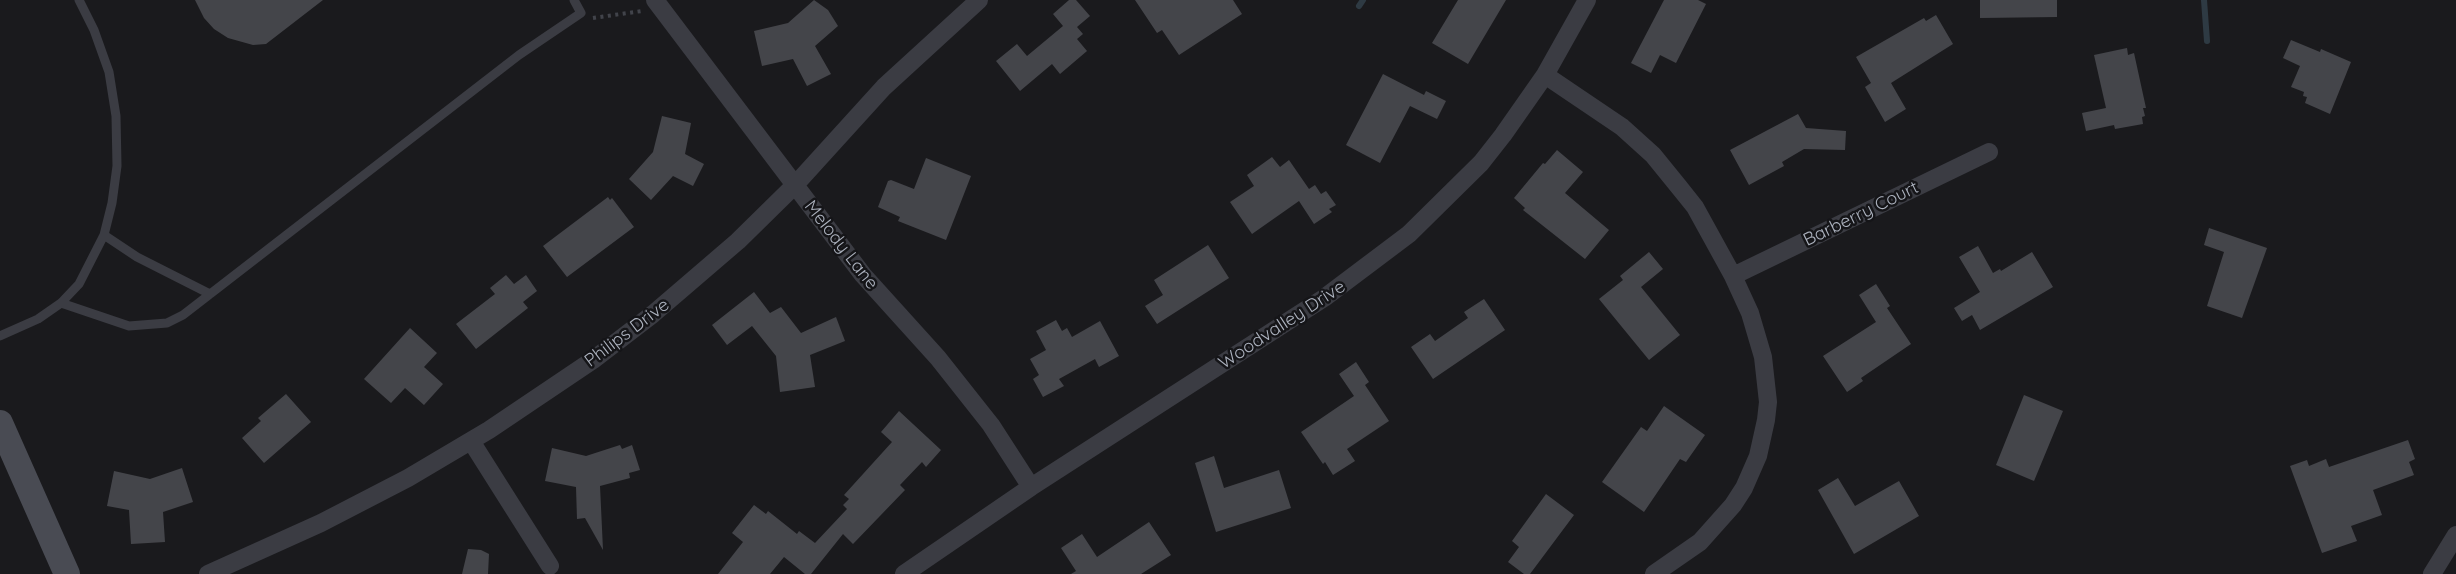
<!DOCTYPE html>
<style>
body{margin:0}
canvas{display:block;background:#1a1a1d}
</style>
<canvas width="2456" height="574"></canvas>
<script>
const g = document.querySelector('canvas').getContext('2d');
g.lineJoin = 'round';
function toPath(rows) {
  const path = new Path2D();
  for (const r of rows) {
    path.moveTo(r[0], r[1]);
    for (let i = 2; i < r.length; i += 2) path.lineTo(r[i], r[i + 1]);
  }
  return path;
}
function stroke(path, color, width, dash) {
  g.strokeStyle = color;
  g.lineWidth = width;
  g.lineCap = dash ? 'butt' : 'round';
  g.setLineDash(dash || []);
  g.stroke(path);
}
function fill(path, color) {
  g.fillStyle = color;
  g.fill(path, 'evenodd');
}
function label(font, color, halo, rows, align = 'center') {
  g.font = font + ' Quicksand,sans-serif';
  g.lineWidth = 5;
  g.setLineDash([]);
  g.textBaseline = 'middle';
  g.strokeStyle = halo;
  g.fillStyle = color;
  for (const [text, x, y, turn = 0] of rows) {
    g.save();
    g.translate(x, y);
    g.rotate((+turn || 0) * Math.PI / 180);
    g.textAlign = isNaN(turn) ? turn : align;
    if (halo) g.strokeText(text, 0, 0);
    g.fillText(text, 0, 0);
    g.restore();
  }
}
const stream = toPath([
 [2204,0,2207,41],
 [1359,6,1363,0]
]);
const building = toPath([
 [195,0,323,0,266,44,253,45,228,38,214,29,204,18],
 [814,0,828,10,838,26,815,46,831,74,807,86,793,59,762,66,754,31,788,23],
 [1069,0,1076,0,1090,16,1077,27,1083,34,1077,39,1087,51,1060,74,1052,64,1020,91,996,61,1017,44,1027,56,1063,26,1053,14],
 [1135,0,1233,0,1242,14,1179,55,1162,30,1157,33],
 [1458,0,1506,0,1468,64,1432,43],
 [1664,0,1698,0,1706,4,1676,63,1660,55,1651,73,1631,63],
 [1980,0,2057,0,2057,17,1980,18],
 [1936,15,1953,44,1891,83,1906,109,1885,122,1865,87,1871,83,1856,57,1924,18,1926,21],
 [2291,40,2320,52,2321,49,2351,62,2330,114,2305,103,2307,97,2303,96,2304,92,2291,87,2300,66,2283,58],
 [2127,48,2128,55,2134,53,2146,108,2143,108,2145,116,2142,117,2143,124,2115,129,2114,125,2086,131,2082,113,2106,108,2094,55],
 [1383,74,1424,95,1426,91,1446,101,1437,119,1410,106,1380,163,1346,145],
 [1798,114,1806,128,1846,131,1845,150,1804,149,1782,162,1784,166,1749,185,1730,150],
 [662,116,691,123,685,154,704,164,693,186,673,176,651,200,629,179,653,152],
 [1557,150,1583,172,1565,193,1609,230,1585,259,1523,210,1525,208,1514,198,1543,163,1545,164],
 [1272,157,1280,167,1289,160,1309,189,1315,185,1321,194,1326,191,1336,205,1329,209,1332,212,1314,224,1299,201,1252,234,1230,202,1254,186,1247,175],
 [926,158,971,176,946,240,898,221,900,217,878,207,888,181,891,180,914,189],
 [608,197,610,200,612,198,634,227,567,277,543,246],
 [2209,228,2267,248,2242,318,2207,306,2224,252,2204,245],
 [1208,245,1229,278,1157,324,1145,306,1163,295,1154,280],
 [1978,246,1993,273,2000,269,2001,271,2032,252,2053,287,1980,330,1972,315,1962,321,1954,308,1980,292,1959,257],
 [1649,252,1663,269,1641,287,1680,335,1649,360,1599,299,1623,280,1620,276],
 [506,275,514,284,526,275,537,291,523,302,528,308,476,349,456,324,495,294,490,288],
 [1876,284,1890,306,1887,308,1911,344,1861,378,1863,381,1847,392,1823,356,1876,322,1859,295],
 [754,292,770,313,781,307,801,333,836,317,845,341,810,355,815,387,780,392,776,356,752,326,727,345,712,325],
 [1484,299,1505,330,1433,379,1411,347,1430,334,1435,341,1468,318,1464,312],
 [1056,320,1062,331,1067,328,1072,337,1100,321,1119,356,1099,367,1095,359,1059,379,1064,386,1043,397,1033,379,1039,375,1030,359,1046,350,1036,331],
 [410,328,437,353,424,367,443,384,424,405,405,388,391,403,364,379],
 [1356,362,1369,382,1365,385,1389,421,1347,449,1355,461,1333,475,1325,462,1323,464,1301,432,1354,396,1339,374],
 [286,394,311,422,264,463,242,438,261,421,258,418],
 [2024,395,2063,411,2034,481,1996,465],
 [1664,406,1705,435,1686,462,1680,459,1644,512,1602,482,1641,427,1647,431],
 [899,411,941,450,926,467,922,462,900,485,905,490,853,544,843,534,811,574,805,574,784,557,770,574,718,574,743,542,732,533,754,505,766,514,768,511,797,534,799,531,815,543,847,509,843,505,849,499,844,495,892,442,881,432],
 [2408,440,2415,459,2409,462,2414,475,2373,490,2382,515,2351,526,2357,541,2322,553,2290,466,2307,460,2309,466,2326,459,2329,467],
 [620,445,622,449,632,445,640,470,629,473,630,478,600,486,603,550,585,518,577,519,576,487,545,481,552,448,586,456],
 [1214,456,1224,488,1279,470,1291,508,1216,532,1195,463],
 [182,468,193,502,163,512,165,542,131,544,129,510,107,506,114,471,150,479],
 [1838,478,1855,506,1899,481,1919,516,1854,554,1818,490],
 [1546,494,1574,515,1530,574,1524,574,1508,562,1519,547,1512,541],
 [1149,522,1171,555,1141,574,1071,574,1076,571,1061,548,1082,534,1097,557],
 [468,549,481,550,489,554,488,574,462,574]
]);
const path = toPath([
 [593,18,642,11]
]);
const lane = toPath([
 [104,235,137,257,210,294],
 [61,303,129,326,167,323,183,315,519,55,581,13,574,0],
 [0,336,38,319,61,303,79,284,104,235,112,203,117,166,116,116,109,72,94,30,79,0]
]);
const street = toPath([
 [655,0,863,275,938,358,991,425,1031,487],
 [1545,75,1622,127,1653,155,1679,187,1695,207,1733,276,1750,313,1763,357,1768,402,1766,420,1758,456,1744,488,1733,505,1700,542,1654,574],
 [1733,276,1989,152],
 [471,441,550,566],
 [208,574,321,523,408,478,489,430,593,360,653,314,738,241,795,185,884,87,979,0],
 [904,574,1031,487,1324,298,1409,234,1481,163,1503,135,1545,75,1587,0],
 [2432,574,2456,535]
]);
const secondary = toPath([
 [0,423,67,574]
]);
const streetNames = [
 ["Barberry Court",1861,214,-26],
 ["Melody Lane",841,245,52],
 ["Woodvalley Drive",1282,325,-33],
 ["Philips Drive",627,333,-37]
];
stroke(stream, '#2e3a43', 6);
fill(building, '#44454a');
stroke(path, '#41434a', 4, [3, 4.5]);
stroke(lane, '#3b3c43', 9);
stroke(street, '#3b3c43', 18);
stroke(secondary, '#494b53', 26);
label('18px', '#acb2be', '#151518', streetNames);
</script>
